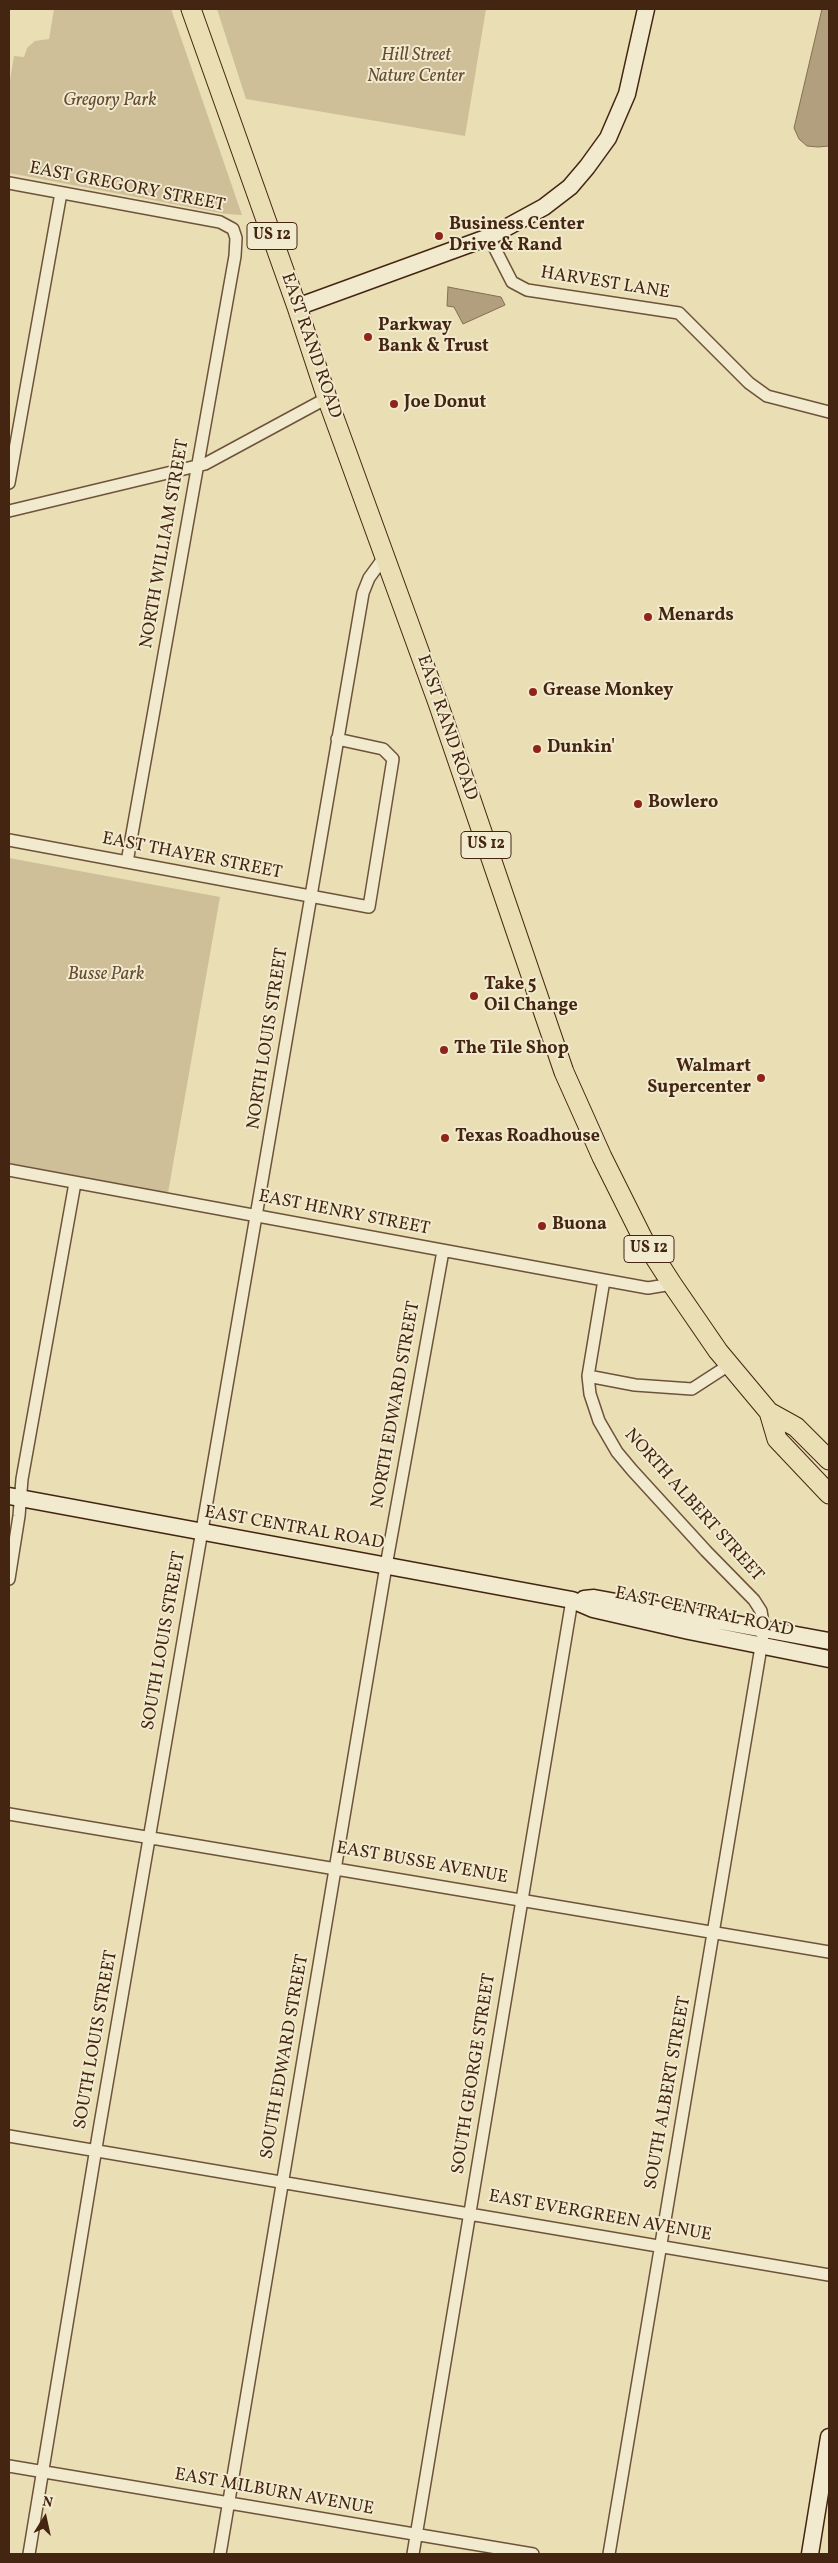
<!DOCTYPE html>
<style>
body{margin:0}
#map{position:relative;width:838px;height:2563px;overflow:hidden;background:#eadeb5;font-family:Vollkorn,serif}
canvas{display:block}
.frame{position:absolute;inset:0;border:10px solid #442511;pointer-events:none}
.north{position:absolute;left:20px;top:2493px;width:50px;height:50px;-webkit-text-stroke:4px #f1eacf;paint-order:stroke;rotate:10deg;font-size:14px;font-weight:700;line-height:20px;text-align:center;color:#442511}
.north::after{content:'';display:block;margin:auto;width:18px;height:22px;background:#442511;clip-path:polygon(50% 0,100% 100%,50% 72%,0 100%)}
</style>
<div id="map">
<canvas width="838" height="2563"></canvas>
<div class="frame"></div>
<div class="north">N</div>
</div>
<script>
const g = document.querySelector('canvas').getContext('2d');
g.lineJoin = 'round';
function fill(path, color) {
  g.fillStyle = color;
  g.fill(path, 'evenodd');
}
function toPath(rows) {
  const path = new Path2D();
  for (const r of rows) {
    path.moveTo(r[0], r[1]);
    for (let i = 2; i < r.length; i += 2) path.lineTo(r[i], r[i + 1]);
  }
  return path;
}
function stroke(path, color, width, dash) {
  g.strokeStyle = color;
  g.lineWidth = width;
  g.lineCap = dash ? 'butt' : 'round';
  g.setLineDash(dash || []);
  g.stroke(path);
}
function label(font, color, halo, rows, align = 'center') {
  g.font = font + ' Vollkorn,serif';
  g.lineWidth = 4;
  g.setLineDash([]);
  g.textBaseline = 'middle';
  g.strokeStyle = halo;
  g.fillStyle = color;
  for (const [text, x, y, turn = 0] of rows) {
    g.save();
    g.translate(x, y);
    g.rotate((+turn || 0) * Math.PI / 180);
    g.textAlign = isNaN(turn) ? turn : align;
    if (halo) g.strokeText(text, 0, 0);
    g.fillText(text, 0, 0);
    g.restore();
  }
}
const green = toPath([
 [54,9,171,9,242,215,226,214,9,173,9,86,14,56,24,57,27,48,35,41,49,39],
 [217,9,486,9,465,136,246,99],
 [9,858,220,897,168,1193,9,1163]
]);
const water = toPath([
 [822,9,829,9,829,146,818,147,807,146,799,139,794,128,822,9],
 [448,287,501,297,505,305,463,324,454,307,447,306,448,287]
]);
const street = toPath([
 [9,183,220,222,233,229,236,238,235,256,127,862],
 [489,237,512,282,527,290,679,313,749,383,767,396,829,412],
 [9,483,61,193],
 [9,511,205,464,327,398],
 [9,840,369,907,393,759,383,749,337,739],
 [9,1170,604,1280,648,1288,672,1284],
 [604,1280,588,1376,590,1394,599,1421,617,1452,632,1470,706,1551,754,1600,761,1611,764,1629,609,2554],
 [588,1376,635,1385,692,1389,729,1365],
 [9,1579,19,1516,22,1479,75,1183],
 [9,1814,829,1952],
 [9,2136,829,2275],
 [9,2466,533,2554],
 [29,2554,98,2136,363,593,369,578,385,556],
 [220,2554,386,1566,443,1251],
 [413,2554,572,1600]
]);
const secondary = toPath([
 [297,307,489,237,544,207,570,187,587,167,608,138,627,94,646,9],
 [9,1496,572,1600,593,1609,689,1631,829,1659],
 [584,1599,594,1598,829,1641],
 [810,2554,829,2437]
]);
const primary = toPath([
 [191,9,297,307,327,398,438,703,564,1072,602,1157,643,1239,672,1284,718,1351,769,1412,796,1427,829,1460],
 [769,1412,777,1439,829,1494]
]);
const markers = [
 [439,236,5,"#8f2418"],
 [368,337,5,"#8f2418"],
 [394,404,5,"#8f2418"],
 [648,617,5,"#8f2418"],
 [533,692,5,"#8f2418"],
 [537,749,5,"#8f2418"],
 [638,804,5,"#8f2418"],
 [474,996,5,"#8f2418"],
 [444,1050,5,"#8f2418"],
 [761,1078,5,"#8f2418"],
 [445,1138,5,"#8f2418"],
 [542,1226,5,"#8f2418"]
];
const shields = [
 [272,236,50],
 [486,845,50],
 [649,1249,50]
];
const shieldNames = [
 ["US 12",272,236],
 ["US 12",486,845],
 ["US 12",649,1249]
];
const parkNames = [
 ["Hill Street",416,57],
 ["Nature Center",416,78],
 ["Gregory Park",110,102],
 ["Busse Park",106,976]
];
const streetNames = [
 ["EAST GREGORY STREET",127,188,11],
 ["HARVEST LANE",605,284,9],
 ["EAST RAND ROAD",310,346,71],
 ["NORTH WILLIAM STREET",166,544,-80],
 ["EAST RAND ROAD",446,728,71],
 ["EAST THAYER STREET",192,857,11],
 ["NORTH LOUIS STREET",269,1039,-81],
 ["EAST HENRY STREET",344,1214,11],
 ["NORTH EDWARD STREET",397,1405,-80],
 ["NORTH ALBERT STREET",693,1506,48],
 ["EAST CENTRAL ROAD",294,1529,10],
 ["EAST CENTRAL ROAD",704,1613,12],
 ["SOUTH LOUIS STREET",165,1641,-80],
 ["EAST BUSSE AVENUE",422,1864,10],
 ["SOUTH LOUIS STREET",97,2040,-80],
 ["SOUTH EDWARD STREET",286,2057,-80],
 ["SOUTH GEORGE STREET",475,2074,-81],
 ["SOUTH ALBERT STREET",669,2093,-80],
 ["EAST EVERGREEN AVENUE",600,2217,10],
 ["EAST MILBURN AVENUE",274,2493,10]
];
const poiNames = [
 ["Business Center",449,226],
 ["Drive & Rand",449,247],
 ["Parkway",378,327],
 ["Bank & Trust",378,348],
 ["Joe Donut",404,404],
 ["Menards",658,617],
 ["Grease Monkey",543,692],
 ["Dunkin'",547,749],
 ["Bowlero",648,804],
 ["Take 5",484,986],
 ["Oil Change",484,1007],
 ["The Tile Shop",454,1050],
 ["Walmart",751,1068,"right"],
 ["Supercenter",751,1089,"right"],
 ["Texas Roadhouse",455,1138],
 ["Buona",552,1226]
];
fill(green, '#cebf99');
fill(water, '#b29f7d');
stroke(water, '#866e52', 1);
stroke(street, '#6e533a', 14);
stroke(secondary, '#442511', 19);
stroke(primary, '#442511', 21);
stroke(street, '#f1eacf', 11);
stroke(secondary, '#f1eacf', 16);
stroke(primary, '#eadeb5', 19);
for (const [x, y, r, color] of markers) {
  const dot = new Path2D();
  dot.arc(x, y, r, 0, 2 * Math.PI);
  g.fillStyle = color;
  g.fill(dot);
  stroke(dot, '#f1eacf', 2);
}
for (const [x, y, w] of shields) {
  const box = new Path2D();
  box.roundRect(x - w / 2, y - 13.5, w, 27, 4);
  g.fillStyle = '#f1eacf';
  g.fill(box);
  stroke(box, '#442511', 1);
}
label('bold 16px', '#442511', null, shieldNames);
label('italic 18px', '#664c33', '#f1eacf', parkNames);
label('18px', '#442511', '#f1eacf', streetNames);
label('bold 18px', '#442511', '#f1eacf', poiNames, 'left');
</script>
